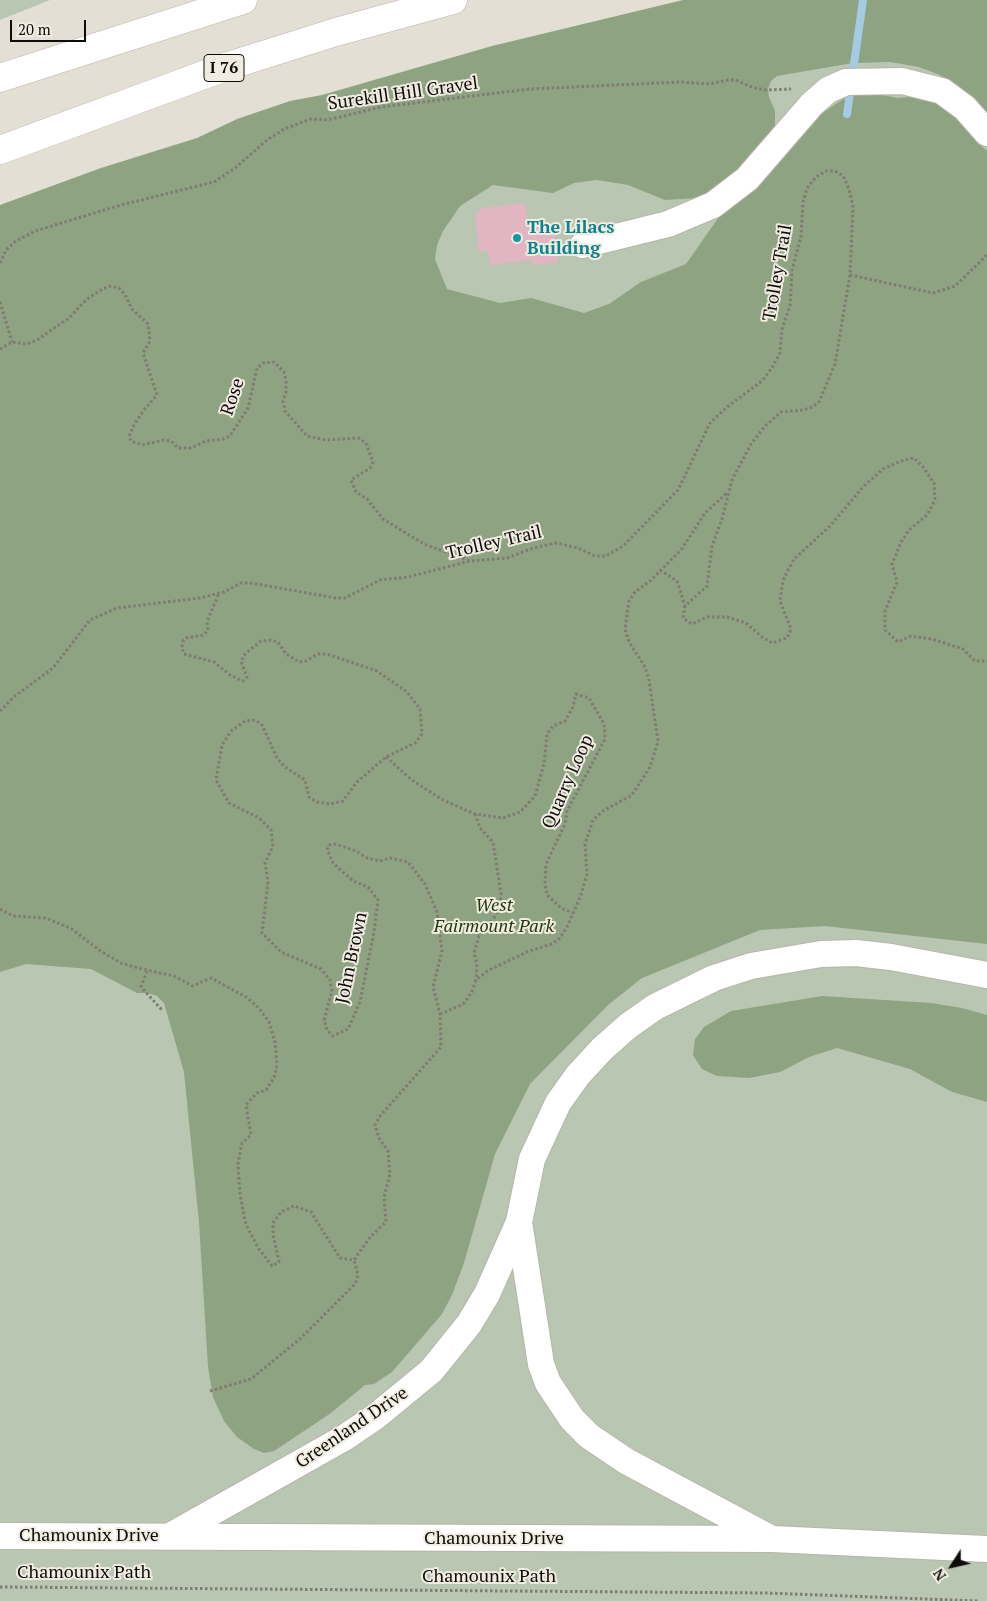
<!DOCTYPE html>
<style>
body{margin:0}
#map{position:relative;width:987px;height:1601px;overflow:hidden;background:#e4dfd4;font-family:"PT Serif",serif}
canvas{display:block}
.north{position:absolute;left:927px;top:1541px;width:50px;height:50px;-webkit-text-stroke:4px #f1ece1;paint-order:stroke;rotate:235deg;font-size:14px;font-weight:700;line-height:20px;text-align:center;color:#0e0c09}
.north::after{content:'';display:block;margin:auto;width:18px;height:22px;background:#0e0c09;clip-path:polygon(50% 0,100% 100%,50% 72%,0 100%)}
.scale{position:absolute;left:10px;top:20px;width:76px;height:22px;box-sizing:border-box;border:2px solid #0e0c09;border-top:0;padding-left:6px;font-size:15px;line-height:18px;white-space:nowrap;color:#0e0c09;-webkit-text-stroke:4px #f1ece1;paint-order:stroke}
</style>
<div id="map">
<canvas width="987" height="1601"></canvas>
<div class="north">N</div>
<div class="scale">20 m</div>
</div>
<script>
const g = document.querySelector('canvas').getContext('2d');
g.lineJoin = 'round';
function fill(path, color) {
  g.fillStyle = color;
  g.fill(path, 'evenodd');
}
function toPath(rows) {
  const path = new Path2D();
  for (const r of rows) {
    path.moveTo(r[0], r[1]);
    for (let i = 2; i < r.length; i += 2) path.lineTo(r[i], r[i + 1]);
  }
  return path;
}
function stroke(path, color, width, dash) {
  g.strokeStyle = color;
  g.lineWidth = width;
  g.lineCap = dash ? 'butt' : 'round';
  g.setLineDash(dash || []);
  g.stroke(path);
}
function label(font, color, halo, rows, align = 'center') {
  g.font = font + ' "PT Serif",serif';
  g.lineWidth = 4;
  g.setLineDash([]);
  g.textBaseline = 'middle';
  g.strokeStyle = halo;
  g.fillStyle = color;
  for (const [text, x, y, turn = 0] of rows) {
    g.save();
    g.translate(x, y);
    g.rotate((+turn || 0) * Math.PI / 180);
    g.textAlign = isNaN(turn) ? turn : align;
    if (halo) g.strokeText(text, 0, 0);
    g.fillText(text, 0, 0);
    g.restore();
  }
}
const green = toPath([
 [0,0,50,0,0,20],
 [757,0,987,0,987,1601,0,1601,0,232]
]);
const forest = toPath([
 [683,0,987,0,987,121,958,89,940,75,919,67,890,62,853,63,777,76,771,81,768,89,769,97,775,111,775,127,736,176,701,198,665,200,628,185,597,180,574,183,553,193,493,185,460,206,443,231,437,245,435,259,447,289,500,303,531,298,584,313,609,304,641,282,686,264,721,214,814,119,852,93,867,92,898,98,928,95,961,116,979,144,987,151,987,944,825,926,760,930,642,978,608,1005,530,1084,495,1154,464,1263,452,1295,442,1314,392,1372,374,1384,365,1385,331,1413,274,1451,264,1453,254,1449,237,1437,224,1421,213,1397,208,1367,199,1222,184,1072,164,1003,157,996,148,993,137,993,91,969,26,964,0,972,0,205,101,168,197,138,237,119,290,101,322,95,492,46],
 [822,996,931,1003,962,1008,987,1015,987,1102,952,1092,910,1069,837,1048,809,1057,780,1072,749,1078,717,1076,702,1069,693,1055,695,1039,704,1027,731,1011]
]);
const stream = toPath([
 [847,114,863,0]
]);
const building = toPath([
 [525,203,529,226,554,223,558,262,532,265,532,260,489,265,488,251,479,252,475,215,482,208]
]);
const path = toPath([
 [0,263,6,250,16,241,35,231,121,205,214,182,235,168,267,140,284,129,311,119,327,120,381,107,530,89,680,82,709,84,728,80,736,80,754,88,767,90,791,89],
 [850,275,835,364,819,402,812,407,803,410,781,412,765,426,751,444,732,480,722,519,712,546,707,586,685,606,683,618,692,624,707,617,727,617,746,623,762,637,772,643,787,638,791,629,780,601,783,580,794,559,830,526,863,487,883,469,901,461,914,458,923,467,934,483,935,500,927,515,909,530,901,542,892,564,897,582,885,611,885,630,898,642,911,636,932,639,963,649,975,661,987,661],
 [0,302,12,342],
 [0,349,12,342,27,344,37,340,69,318,86,300,99,291,109,286,119,288,125,295,132,309,148,324,150,341,143,353,157,395,144,410,134,425,129,436,131,441,142,445,164,440,171,441,178,448,191,448,206,441,223,439,230,436,248,408,257,368,263,363,274,362,284,372,286,380,286,392,283,401,285,411,307,436,326,440,358,438,366,443,373,462,370,468,351,480,356,492,367,499,383,519,424,544,470,561],
 [660,570,677,581,685,606],
 [0,711,15,696,53,668,90,620,117,608,200,598,224,592,241,583,251,583,336,598,345,598,380,580,408,577,470,561,507,558,533,548,556,543,578,548,595,556,606,556,623,546,678,490,710,423,727,407,762,381,772,368,780,353,782,329,790,306,792,270,801,236,803,202,807,188,816,177,826,171,835,171,843,176,849,189,853,206,850,275,933,293,955,286,987,255],
 [386,757,412,780,441,799,475,814,503,818,520,812,535,796,544,764,547,734,553,726,565,721,573,707,576,694,589,698,604,724,605,739,567,811,565,824,546,864,545,883,547,895,561,908,573,913],
 [475,814,480,828,493,842,501,894,500,906,494,918,479,936,474,953,477,964,476,980],
 [0,909,13,916,46,918,72,929,99,950,121,963,142,969,174,976,193,986,211,978,246,997,259,1008,269,1022,275,1042,277,1065,274,1078,266,1090,257,1093,246,1105,251,1135,242,1143,238,1164,240,1195,246,1225,259,1249,272,1266,279,1262,273,1234,273,1223,281,1212,294,1206,311,1212,340,1258,354,1260,371,1236,386,1222,384,1197,390,1174,388,1151,379,1138,375,1125,380,1116,441,1047,440,1014,433,987,442,951,437,912,425,884,408,862,390,858,380,861,367,858,356,851,335,844,329,845,327,850,333,863,353,881,368,887,378,900,374,932,360,1002,348,1029,333,1036,327,1030,324,1020,332,991,330,980,321,969,281,952,262,933,268,882,265,863,273,846,271,830,259,818,229,803,216,780,222,745,231,731,245,721,255,720,262,725,277,758,285,767,305,780,309,797,317,802,330,804,343,801,357,782,386,757,415,743,422,734,420,709,407,692,377,671,327,654,318,654,306,661,299,662,286,654,278,642,270,640,261,641,245,654,241,661,247,677,243,681,230,675,214,662,184,654,182,647,183,641,186,638,204,635,208,630,207,622,219,593],
 [147,971,141,987,162,1010],
 [440,1014,463,1004,472,992,476,980,489,970,529,951,552,944,560,938,567,927,581,895,587,874,585,844,593,820,603,811,632,795,650,767,658,741,649,680,645,667,629,642,625,629,629,601,635,592,650,581,681,550,705,513,728,492],
 [210,1391,251,1379,300,1339,355,1284,358,1275,354,1260],
 [0,1587,766,1593,979,1601]
]);
const minor = toPath([
 [583,245,668,224,713,205,747,179,812,104,828,90,846,82,902,81,942,91,965,108,987,133],
 [519,1222,541,1364,548,1383,572,1419,589,1436,626,1461,770,1538],
 [0,1536,772,1539,987,1549],
 [170,1536,344,1438,375,1417,431,1371,469,1324,487,1294,519,1222,532,1159,558,1103,578,1075,602,1049,628,1026,655,1007,714,978,751,966,821,954,856,953,891,957,987,975]
]);
const highway = toPath([
 [0,78,243,0],
 [0,150,228,66,336,32,453,0]
]);
const markers = [
 [517,238,5,"#0f9aa8"]
];
const shields = [
 [224,68,40]
];
const shieldNames = [
 ["I 76",224,68]
];
const streetNames = [
 ["Surekill Hill Gravel",403,94,-8],
 ["Trolley Trail",778,273,-80],
 ["Rose",233,397,-71],
 ["Trolley Trail",494,543,-13],
 ["Quarry Loop",568,782,-66],
 ["John Brown",352,958,-78],
 ["Greenland Drive",352,1428,-34],
 ["Chamounix Drive",89,1536],
 ["Chamounix Drive",494,1539],
 ["Chamounix Path",84,1573],
 ["Chamounix Path",489,1577]
];
const cultureNames = [
 ["The Lilacs",527,228],
 ["Building",527,249]
];
const parkNames = [
 ["West",494,906],
 ["Fairmount Park",494,927]
];
fill(green, '#b9c6b1');
fill(forest, '#8ea381');
stroke(stream, '#a4cbe2', 8);
fill(building, '#e1b5c1');
stroke(minor, '#b9b5aa', 28);
stroke(highway, '#b9b5aa', 29);
stroke(path, '#7f7b74', 3, [2.5, 2.5]);
stroke(minor, '#fff', 26);
stroke(highway, '#fff', 28);
for (const [x, y, r, color] of markers) {
  const dot = new Path2D();
  dot.arc(x, y, r, 0, 2 * Math.PI);
  g.fillStyle = color;
  g.fill(dot);
  stroke(dot, '#f1ece1', 2);
}
for (const [x, y, w] of shields) {
  const box = new Path2D();
  box.roundRect(x - w / 2, y - 13.5, w, 27, 4);
  g.fillStyle = '#f1ece1';
  g.fill(box);
  stroke(box, '#0e0c09', 1);
}
label('bold 16px', '#0e0c09', null, shieldNames);
label('18px', '#0e0c09', '#f1ece1', streetNames);
label('bold 18px', '#0d838f', '#f1ece1', cultureNames, 'left');
label('italic 18px', '#203b07', '#f1ece1', parkNames);
</script>
